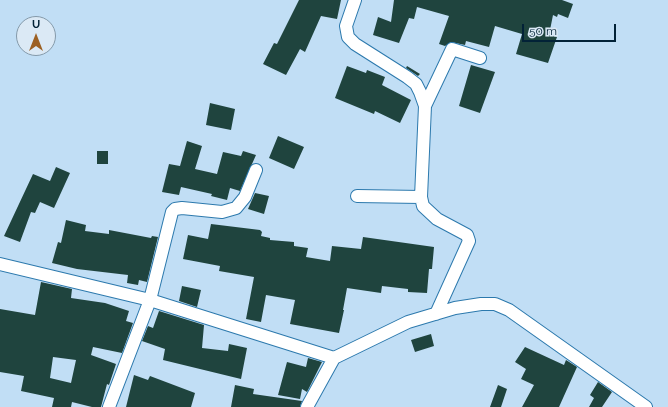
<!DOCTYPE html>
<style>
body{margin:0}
#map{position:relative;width:668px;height:407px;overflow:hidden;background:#c1def5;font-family:Raleway,sans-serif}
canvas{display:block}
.north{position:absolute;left:16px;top:16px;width:40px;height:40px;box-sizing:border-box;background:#dbe9f5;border:1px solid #8499a9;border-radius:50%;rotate:0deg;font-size:11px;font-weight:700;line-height:16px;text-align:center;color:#022237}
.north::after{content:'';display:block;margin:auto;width:14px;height:18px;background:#9c6023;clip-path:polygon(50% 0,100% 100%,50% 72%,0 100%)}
.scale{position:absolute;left:522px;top:24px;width:94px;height:18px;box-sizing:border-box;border:2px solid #022237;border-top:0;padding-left:5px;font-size:12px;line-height:14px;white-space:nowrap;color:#022237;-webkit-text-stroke:3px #dbe9f5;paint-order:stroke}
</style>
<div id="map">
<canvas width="668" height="407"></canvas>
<div class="north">U</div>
<div class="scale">50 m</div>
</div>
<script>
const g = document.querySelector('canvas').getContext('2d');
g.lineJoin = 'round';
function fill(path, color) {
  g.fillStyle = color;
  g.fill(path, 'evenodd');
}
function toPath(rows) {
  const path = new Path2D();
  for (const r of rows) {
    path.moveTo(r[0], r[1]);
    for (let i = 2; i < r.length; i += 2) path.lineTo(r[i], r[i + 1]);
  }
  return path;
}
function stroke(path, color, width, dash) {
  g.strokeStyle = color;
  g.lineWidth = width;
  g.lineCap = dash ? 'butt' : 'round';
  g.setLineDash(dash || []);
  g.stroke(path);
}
const building = toPath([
 [299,0,341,0,337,19,321,16,305,52,300,49,286,75,263,64,274,43,277,44],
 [394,0,562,0,573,4,568,18,558,14,557,17,553,15,549,35,557,37,548,63,516,54,522,34,495,26,489,47,466,41,465,45,451,42,445,46,439,44,449,16,417,7,414,19,409,18,399,43,373,35,378,17,391,22],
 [471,65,495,72,480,113,459,106],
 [347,66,366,73,367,70,385,77,382,85,411,100,400,123,375,111,374,114,335,98],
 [407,66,420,74,418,76,406,68],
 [210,103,235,109,231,130,206,125],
 [278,136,304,147,294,169,269,158],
 [187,141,202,146,195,169,217,174,223,152,241,156,243,151,256,155,240,191,230,188,227,200,211,196,212,194,181,187,179,195,162,192,169,164,180,166],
 [97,151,108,151,108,164,97,164],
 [56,167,70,173,54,208,40,202,35,213,31,212,20,242,4,236,33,174,50,181],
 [255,193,269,196,264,214,248,209],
 [66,220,86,225,85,231,109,234,109,230,151,238,152,236,158,237,147,282,139,280,138,285,127,283,128,275,77,269,52,263,58,242,61,243],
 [211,224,260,230,262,232,261,236,270,238,270,240,294,242,294,246,308,248,306,257,330,261,332,246,361,249,363,237,434,247,432,269,429,269,427,293,408,292,408,289,382,286,381,293,347,288,343,310,344,310,339,333,290,324,295,300,266,295,261,322,246,319,254,277,219,271,220,266,183,259,188,235,208,239],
 [41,282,72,289,71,298,105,303,129,311,126,321,133,323,122,353,93,347,91,355,116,364,109,385,107,384,101,407,92,407,72,402,71,407,52,407,54,398,21,391,24,376,0,372,0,309,35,315],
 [53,357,76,360,71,383,50,378],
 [182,286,201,290,197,307,179,301],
 [159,311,204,325,202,348,228,351,229,344,247,348,241,379,163,360,165,349,142,341,148,326,153,328],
 [431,334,434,346,415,352,411,340],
 [525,347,564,365,566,360,577,367,559,407,522,407,534,385,521,379,526,369,515,362],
 [308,358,322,362,307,392,302,389,300,399,278,395,287,362,306,367],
 [134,375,148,380,150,376,195,393,191,407,126,407],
 [598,382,612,392,602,407,589,407,594,398,590,395],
 [235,385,254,389,253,394,302,401,300,407,231,407],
 [498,385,507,389,501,407,490,407]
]);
const minor = toPath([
 [355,0,346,26,348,37,355,44,407,77,416,84,420,92,425,106,421,197,423,206,437,219,467,235,469,241,436,314],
 [425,106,452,49,480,58],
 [357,196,421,197],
 [0,264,150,300,334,358,408,322,455,308,481,304,495,304,509,310,646,407],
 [109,407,150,300,172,212,175,209,182,208,222,212,236,208,245,197,256,170],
 [307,407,334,358]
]);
fill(building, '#1f443e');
stroke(minor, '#2c79ad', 14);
stroke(minor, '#fff', 12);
</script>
